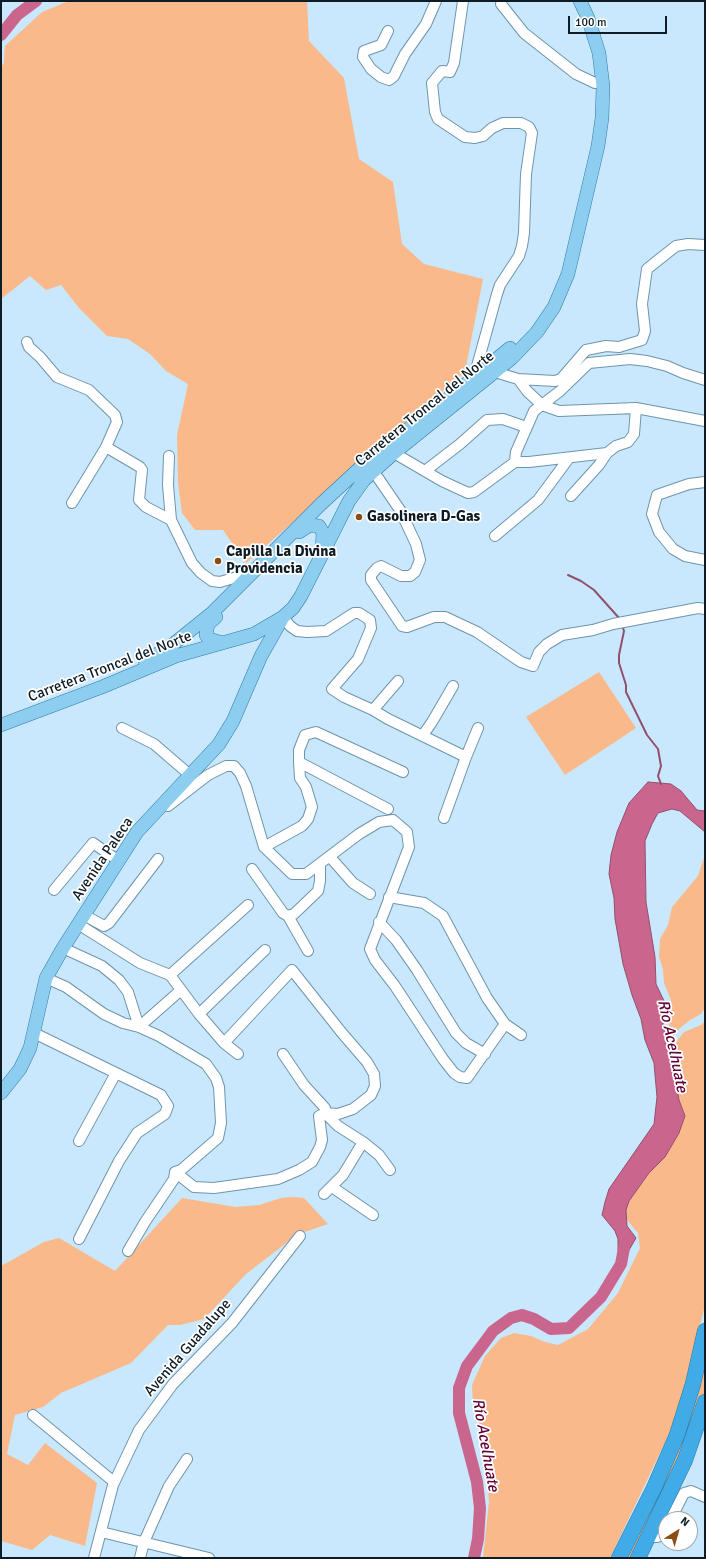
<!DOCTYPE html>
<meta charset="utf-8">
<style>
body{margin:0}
#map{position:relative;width:706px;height:1559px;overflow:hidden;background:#c9e8fd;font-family:Signika,sans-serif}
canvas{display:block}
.frame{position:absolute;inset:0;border:2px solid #0d1c25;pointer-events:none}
.north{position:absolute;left:658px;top:1511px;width:40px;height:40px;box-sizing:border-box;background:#fff;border:1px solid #9ea4a8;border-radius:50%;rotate:37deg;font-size:11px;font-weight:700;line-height:16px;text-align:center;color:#0d1c25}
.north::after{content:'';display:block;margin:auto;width:14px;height:18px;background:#8c4d14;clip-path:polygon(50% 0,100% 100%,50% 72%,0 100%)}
.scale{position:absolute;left:568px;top:16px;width:99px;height:18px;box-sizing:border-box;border:2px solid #0d1c25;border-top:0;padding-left:5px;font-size:12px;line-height:14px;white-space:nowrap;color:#0d1c25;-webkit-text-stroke:3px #fff;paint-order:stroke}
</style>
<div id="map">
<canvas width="706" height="1559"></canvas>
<div class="frame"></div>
<div class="north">N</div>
<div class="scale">100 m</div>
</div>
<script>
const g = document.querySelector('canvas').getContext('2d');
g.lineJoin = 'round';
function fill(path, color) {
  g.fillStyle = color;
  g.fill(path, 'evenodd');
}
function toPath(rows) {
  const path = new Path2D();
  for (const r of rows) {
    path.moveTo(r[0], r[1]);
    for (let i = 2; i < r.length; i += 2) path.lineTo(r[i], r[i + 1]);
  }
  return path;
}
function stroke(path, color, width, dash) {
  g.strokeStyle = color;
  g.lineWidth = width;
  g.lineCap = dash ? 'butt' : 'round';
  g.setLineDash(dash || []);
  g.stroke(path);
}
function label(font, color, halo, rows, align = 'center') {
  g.font = font + ' Signika,sans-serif';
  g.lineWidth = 3.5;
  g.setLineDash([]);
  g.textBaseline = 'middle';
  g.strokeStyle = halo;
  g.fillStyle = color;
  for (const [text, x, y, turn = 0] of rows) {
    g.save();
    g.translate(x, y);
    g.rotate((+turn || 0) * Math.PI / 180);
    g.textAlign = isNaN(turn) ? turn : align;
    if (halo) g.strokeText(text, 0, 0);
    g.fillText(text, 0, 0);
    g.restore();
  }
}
const green = toPath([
 [69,1,307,1,309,41,344,78,359,159,393,182,402,244,424,264,483,279,465,372,246,563,223,530,195,530,182,513,178,483,177,435,188,384,166,371,150,354,128,339,107,336,79,308,61,285,46,290,30,276,1,299,1,67,4,63,5,46,42,12],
 [599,672,636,728,565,775,526,717],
 [705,855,705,1008,701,1014,690,1020,679,1029,673,1037,669,1024,671,1000,664,983,663,969,659,957,660,939,668,925,672,907,698,876],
 [705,1021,705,1305,679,1413,610,1558,483,1558,489,1502,486,1464,482,1436,473,1404,472,1385,485,1356,501,1338,514,1333,531,1336,545,1342,558,1345,588,1329,618,1293,640,1248,638,1233,627,1220,626,1210,629,1201,649,1173,665,1157,685,1116,679,1100,671,1055,673,1046,684,1032,701,1025],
 [293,1197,304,1198,328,1224,293,1236,285,1244,246,1274,204,1319,180,1325,168,1325,131,1363,61,1393,43,1407,15,1415,7,1454,28,1465,45,1443,97,1483,85,1546,50,1535,32,1550,1,1541,1,1266,44,1242,59,1238,115,1271,182,1198,235,1207,259,1205,281,1198],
 [703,1367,705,1367,705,1392,703,1400,634,1558,624,1558]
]);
const water = toPath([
 [648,782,671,784,681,791,697,810,705,811,705,832,680,811,672,809,658,813,652,824,645,841,646,902,655,957,656,984,665,1003,662,1016,666,1044,671,1055,679,1100,685,1116,679,1133,665,1157,649,1173,629,1201,626,1210,627,1226,636,1238,621,1264,618,1250,618,1239,615,1231,602,1215,605,1202,609,1189,654,1124,657,1097,654,1063,645,1040,641,1019,632,995,623,964,615,919,614,898,609,874,611,855,617,832,629,803,648,782]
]);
const stream = toPath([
 [568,575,581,581,594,590,619,618],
 [623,628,624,631,619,655,619,663,626,685,626,692,647,735,658,749,661,766,658,776,661,784]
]);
const river = toPath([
 [1,35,17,15,36,1],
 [474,1558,478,1539,480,1508,477,1482,459,1413,459,1388,467,1366,493,1331,511,1318,522,1315,534,1319,551,1329,569,1328,601,1297,621,1264,624,1248]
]);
const minor = toPath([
 [463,1,454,63,450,72,442,71,432,83,435,112,438,119,465,137,475,138,483,136,492,128,503,123,521,123,529,127,532,133,526,174,524,233,522,246,519,256,500,285,497,294,474,377],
 [501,4,524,33,576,74,595,83],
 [388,31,381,45,364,51,363,57,371,69,381,77,389,80,394,76,405,54,426,24,436,1],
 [27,342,29,347,40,357,57,377,89,390,115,415,117,422,106,447],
 [495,372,518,379,555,381,561,379,586,350,606,346,619,347,642,340,645,331,642,304,647,269,676,246,688,244,705,245],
 [518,379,527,391,542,405,559,411,636,408,705,421],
 [394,453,442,481,468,493,474,492,515,462,516,452,534,411,560,391,589,363,630,359,647,361,667,366,683,373,705,380],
 [169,456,168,485,171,520,192,563,201,573,212,581,220,582,251,573],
 [515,462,529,462,607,453,616,446,628,442,634,434,636,408],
 [425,471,460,444,487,420,503,419,526,427],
 [374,472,400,510,416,544,420,560,415,572,410,576,401,576,381,566,377,568,371,575,371,580,402,626,407,627,434,617,445,617,477,632,521,662,533,666,539,652,547,644,562,635,593,630,613,624,698,608,705,609],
 [705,482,689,484,657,495,652,514,659,532,673,549,685,556,705,560],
 [571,496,599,465,607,453],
 [72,503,106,447,140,467,142,470,139,500,146,507,171,520],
 [495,536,538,500,569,458],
 [283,617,290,626,297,631,307,632,326,631,354,613,359,613,370,620,371,628,358,659,332,689,344,697,373,710,388,719,466,757,444,818],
 [373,710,398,681],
 [122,728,154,744,190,775],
 [423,735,432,722,453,686],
 [466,757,478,728],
 [299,762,388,809],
 [168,806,208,775,226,766,234,766,240,773,246,786,264,847,292,874,306,874,359,834,379,822,393,820,407,832,409,847,370,949,375,960,395,986,443,1059,454,1073,460,1077,467,1078,505,1024],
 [264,847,302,826,308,819,312,807,306,787,300,778,299,762,299,750,305,735,316,732,403,772],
 [330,857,353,883,370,894],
 [252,869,283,913,288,916,294,914,318,891,320,881,320,866],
 [54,890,93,843,119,861],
 [389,897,424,903,443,916,487,998,505,1024,521,1035],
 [84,915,104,926,109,923,158,859],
 [288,916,308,951],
 [379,922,396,940,417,970,456,1033,466,1043,485,1054],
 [78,924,140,963,170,975,199,1014,224,1043,238,1054],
 [63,948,102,966,119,980,128,992,139,1027,181,990],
 [170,975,248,905],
 [46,978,66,987,104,1014,123,1023,139,1027,159,1036,206,1064,216,1078,219,1087,221,1123,218,1138,181,1170,175,1172,174,1179,145,1222,128,1251],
 [199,1014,265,950],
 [34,1033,161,1095,168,1106,165,1114,137,1133,119,1161,79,1239],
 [283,1054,304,1085,325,1108,325,1113,338,1126,363,1142,379,1155,390,1170],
 [79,1141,116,1073],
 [175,1172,194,1187,214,1188,278,1179,299,1170,312,1162,320,1147,322,1140,319,1116,325,1113,338,1114,353,1109,371,1095,375,1086,374,1074,367,1062,342,1033,292,970,224,1043],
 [332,1187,373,1215],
 [324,1194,343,1175,363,1142],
 [33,1415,114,1482],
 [671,1519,684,1493,691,1491,705,1497],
 [101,1532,209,1558],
 [649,1537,657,1537,664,1535,666,1530],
 [94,1558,113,1485,139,1430,173,1384,232,1323,300,1236],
 [140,1558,144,1542,169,1486,187,1459]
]);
const major = toPath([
 [299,532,310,525,319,526,323,533,322,549],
 [216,617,208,624,206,635,209,639,223,643],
 [145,661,171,646,212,613,321,504,374,455,444,402,510,348],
 [1,725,102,687,176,656,254,634,283,617,293,608,301,596,349,501,364,480,394,453,512,358,537,332,554,307,568,274,598,146,602,118,603,86,599,53,588,18,580,1],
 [1,1093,20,1069,30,1048,46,978,63,948,137,832,219,744,233,721,261,656,283,617]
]);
const highway = toPath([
 [619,1558,654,1488,677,1435,693,1384,705,1331],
 [638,1558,685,1460,705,1402]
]);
const markers = [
 [359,517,4,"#8c4d14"],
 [218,561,4,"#8c4d14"]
];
const streetNames = [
 ["Carretera Troncal del Norte",425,409,-39],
 ["Carretera Troncal del Norte",110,667,-21],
 ["Avenida Paleca",103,859,-56],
 ["Avenida Guadalupe",188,1348,-49]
];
const poiNames = [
 ["Gasolinera D-Gas",367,517],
 ["Capilla La Divina",226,552],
 ["Providencia",226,569]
];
const waterNames = [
 ["Río Acelhuate",672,1046,78],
 ["Río Acelhuate",485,1445,80]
];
fill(green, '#fab98a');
fill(water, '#ca668d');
stroke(water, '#91506e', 1);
stroke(stream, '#91506e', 2);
stroke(river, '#ca668d', 12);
stroke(minor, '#6e94ac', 12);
stroke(major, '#2e79a2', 14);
stroke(highway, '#2e79a2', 16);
stroke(minor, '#fff', 10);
stroke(major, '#8ccdf0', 13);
stroke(highway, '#40abe6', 15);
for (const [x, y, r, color] of markers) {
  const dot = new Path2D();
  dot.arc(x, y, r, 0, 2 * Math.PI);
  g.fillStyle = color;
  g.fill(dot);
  stroke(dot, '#fff', 1.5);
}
label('15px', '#0d1c25', '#fff', streetNames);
label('bold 15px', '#0d1c25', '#fff', poiNames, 'left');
label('italic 16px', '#610134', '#fff', waterNames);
</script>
